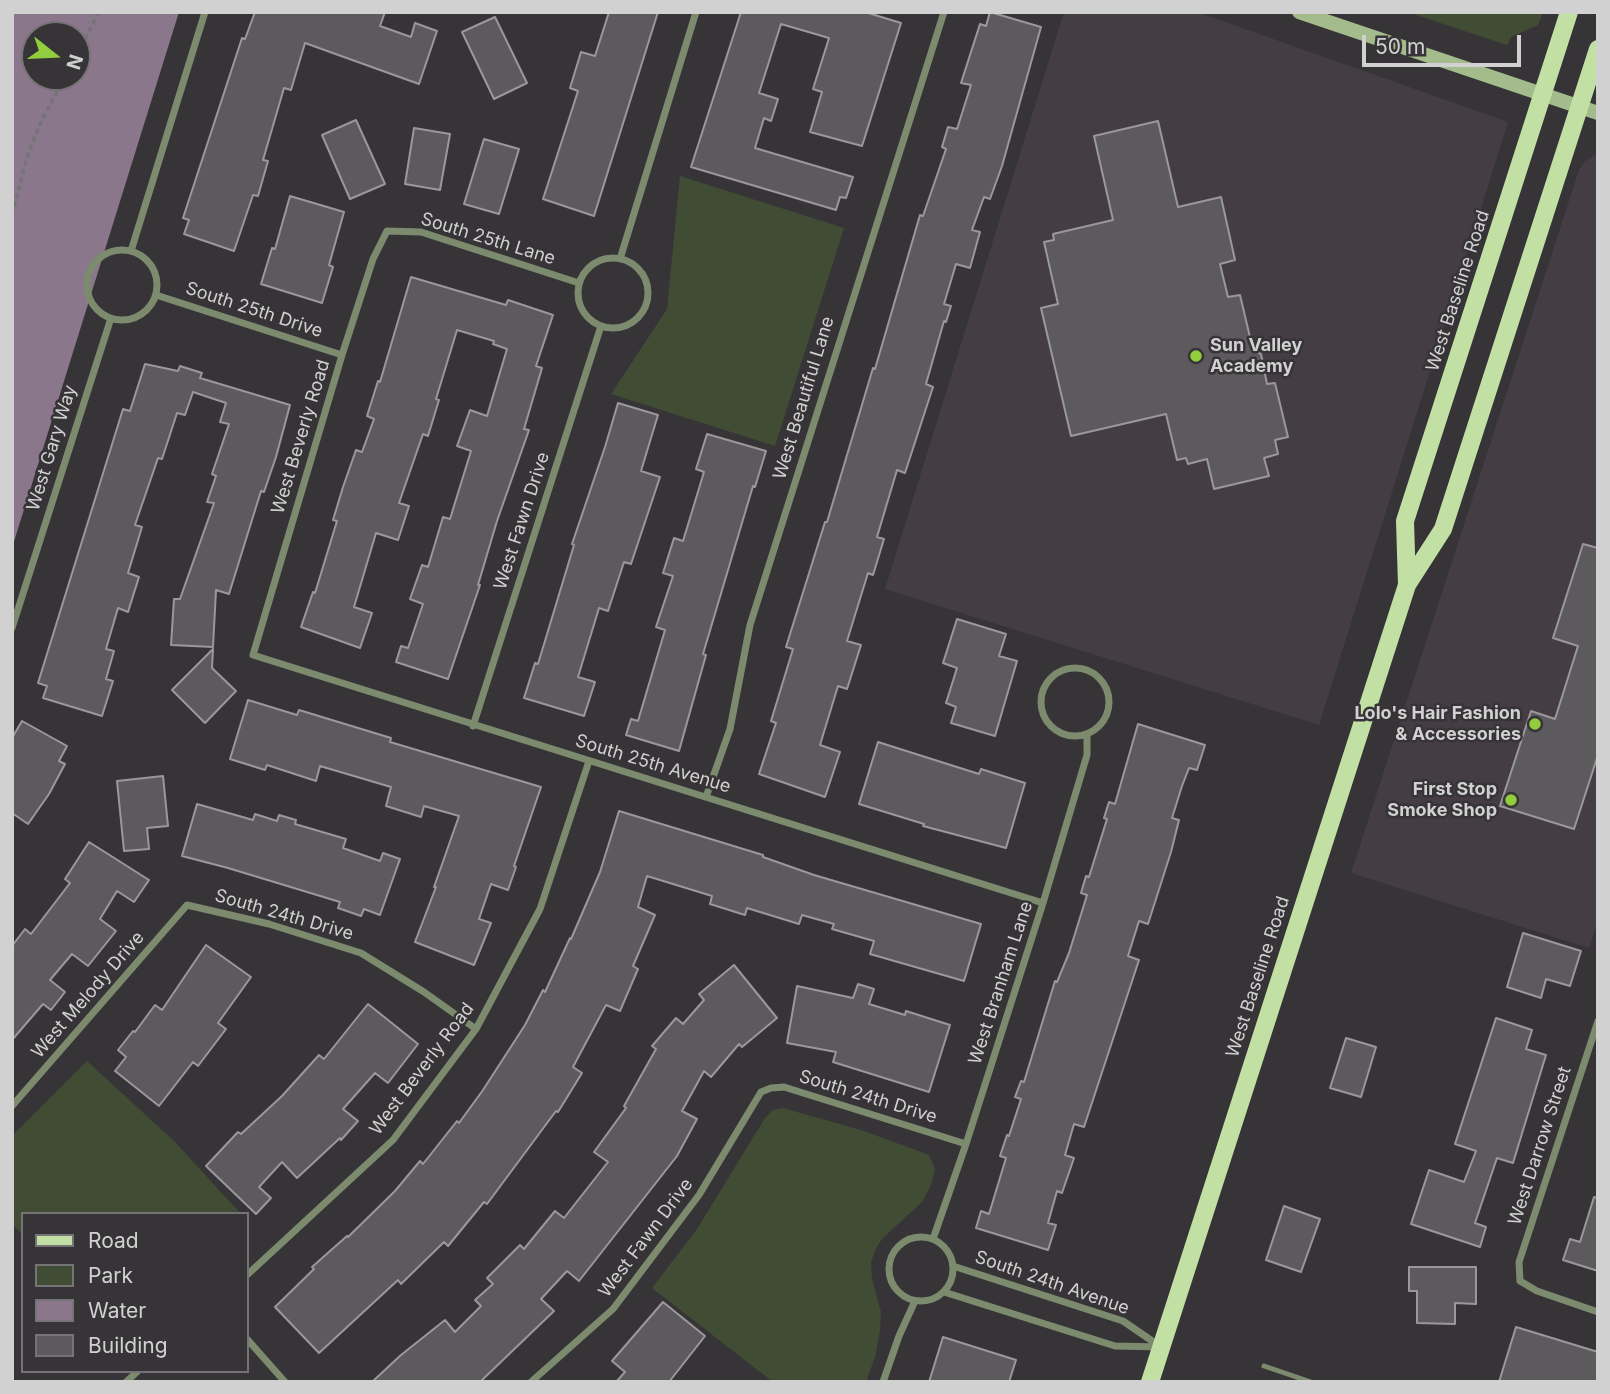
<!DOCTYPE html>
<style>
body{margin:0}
#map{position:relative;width:1610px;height:1394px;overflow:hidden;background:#373437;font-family:Inter,sans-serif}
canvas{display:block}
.frame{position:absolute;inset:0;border:14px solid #d2d1d2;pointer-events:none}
.legend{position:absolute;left:21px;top:1212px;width:228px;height:161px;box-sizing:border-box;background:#373437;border:2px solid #757375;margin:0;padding:9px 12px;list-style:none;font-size:21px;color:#d2d1d2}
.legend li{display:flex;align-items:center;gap:14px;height:35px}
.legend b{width:35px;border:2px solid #757375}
.north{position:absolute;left:21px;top:21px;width:70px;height:70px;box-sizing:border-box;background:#373437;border:2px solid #757375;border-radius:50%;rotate:108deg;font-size:19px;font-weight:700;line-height:28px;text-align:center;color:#d2d1d2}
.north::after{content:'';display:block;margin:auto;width:24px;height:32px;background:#92cd3e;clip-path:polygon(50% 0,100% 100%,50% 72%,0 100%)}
.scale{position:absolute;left:1362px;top:35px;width:159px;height:32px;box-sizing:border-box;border:4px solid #d2d1d2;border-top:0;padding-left:9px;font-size:21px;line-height:24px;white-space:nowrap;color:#d2d1d2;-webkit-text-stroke:5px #373437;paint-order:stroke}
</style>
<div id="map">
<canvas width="1610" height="1394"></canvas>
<div class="frame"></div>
<ul class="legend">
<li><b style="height:9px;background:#c2e0a4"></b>Road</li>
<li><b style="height:19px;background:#414c35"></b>Park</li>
<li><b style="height:19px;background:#8b778c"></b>Water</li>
<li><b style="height:19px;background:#5c5a5c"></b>Building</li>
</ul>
<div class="north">N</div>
<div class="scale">50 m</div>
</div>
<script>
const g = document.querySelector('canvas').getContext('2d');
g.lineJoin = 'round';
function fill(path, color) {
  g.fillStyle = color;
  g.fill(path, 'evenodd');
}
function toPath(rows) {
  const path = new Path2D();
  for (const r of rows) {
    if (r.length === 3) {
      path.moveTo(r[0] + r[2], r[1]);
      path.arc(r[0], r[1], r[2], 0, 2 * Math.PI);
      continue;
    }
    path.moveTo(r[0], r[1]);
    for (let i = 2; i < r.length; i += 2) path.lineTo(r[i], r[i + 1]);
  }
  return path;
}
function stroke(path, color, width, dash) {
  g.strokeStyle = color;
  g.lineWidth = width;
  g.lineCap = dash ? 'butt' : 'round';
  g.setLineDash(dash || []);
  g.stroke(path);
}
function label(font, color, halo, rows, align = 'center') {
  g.font = font + ' Inter,sans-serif';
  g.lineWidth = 5;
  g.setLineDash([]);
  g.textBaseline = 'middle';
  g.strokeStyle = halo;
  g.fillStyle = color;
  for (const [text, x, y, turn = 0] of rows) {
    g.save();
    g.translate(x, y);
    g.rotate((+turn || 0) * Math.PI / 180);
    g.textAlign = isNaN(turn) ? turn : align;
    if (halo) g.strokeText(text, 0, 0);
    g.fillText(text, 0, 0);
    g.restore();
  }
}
const built = toPath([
 [1064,12,1197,12,1508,122,1319,725,885,589],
 [1598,153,1598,922,1589,948,1351,873,1579,170,1584,162]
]);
const green = toPath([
 [1407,12,1543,12,1538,25,1511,37,1507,45],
 [680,176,844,228,775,446,611,394,667,309],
 [87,1061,175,1142,241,1214,23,1214,23,1235,12,1224,12,1136],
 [783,1108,864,1131,929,1155,935,1169,931,1185,922,1202,882,1239,875,1250,871,1263,872,1279,881,1312,880,1330,876,1354,866,1382,773,1382,652,1288,697,1229,765,1118,773,1110]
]);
const water = toPath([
 [12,12,179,12,12,548],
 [35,35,77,35,77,77,35,77]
]);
const building = toPath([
 [255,12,385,12,380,26,411,37,415,23,437,31,419,84,305,43,291,90,284,88,263,160,268,161,258,196,253,195,234,251,184,234,189,220,183,218,242,38,245,39,255,12],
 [609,12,658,12,594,216,543,199,578,91,570,88,581,52,595,56,609,12],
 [741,12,865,12,901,23,862,146,810,132,822,92,813,89,829,38,781,24,759,93,778,99,771,121,764,118,755,148,853,177,846,198,840,197,836,210,691,167,741,12],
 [990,12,1041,27,1002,166,990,199,984,197,972,230,980,232,970,268,956,264,944,304,951,306,946,322,944,321,926,384,933,387,905,473,897,470,877,537,884,539,873,575,868,573,847,641,861,645,847,689,838,686,820,745,840,752,825,797,759,774,776,723,771,721,793,649,786,647,825,522,827,522,873,368,875,369,920,215,923,216,946,149,942,147,948,127,957,129,971,85,961,83,980,24,986,26,990,12],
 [495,17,527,83,494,99,462,32,495,17],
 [356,120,385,184,350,199,322,135,356,120],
 [1158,121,1178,207,1221,197,1235,260,1220,264,1228,297,1240,295,1253,350,1261,354,1267,384,1275,383,1288,437,1275,440,1278,454,1264,458,1269,476,1214,489,1207,459,1188,464,1186,458,1177,460,1166,414,1071,436,1041,308,1058,304,1044,242,1054,240,1053,234,1113,220,1094,136,1158,121],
 [414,128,450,134,440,190,405,184,414,128],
 [484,139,519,149,499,214,464,204,484,139],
 [290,196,344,212,329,265,333,267,322,303,261,284,272,248,275,249,290,196],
 [411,277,506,305,508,300,553,315,536,366,542,368,524,429,529,430,497,521,478,585,480,585,448,679,396,662,401,646,408,648,423,604,410,599,422,565,428,567,443,517,450,519,471,451,457,446,470,410,487,416,507,349,493,344,494,341,457,330,436,399,439,400,428,436,423,434,399,503,409,506,398,540,376,533,354,607,372,613,360,648,301,627,313,592,315,593,337,521,333,520,343,487,356,450,362,452,374,419,367,416,378,381,380,382,411,277],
 [145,364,178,371,180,366,202,373,200,378,290,405,276,457,264,492,261,491,229,594,216,590,213,647,171,645,174,599,180,599,214,503,207,502,216,476,212,474,229,424,220,422,226,403,193,392,185,415,177,413,162,459,158,458,135,525,142,527,128,573,139,577,128,612,118,608,106,649,114,651,106,679,113,681,102,716,43,698,47,686,38,683,123,409,130,411,145,364],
 [618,403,658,415,641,471,660,477,631,564,624,562,608,611,599,608,578,677,595,682,584,716,524,698,535,663,538,664,574,545,572,544,605,447,618,403],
 [707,434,766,451,755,487,753,486,703,654,706,655,679,751,626,735,631,719,638,721,665,630,656,627,673,576,663,573,674,538,683,541,704,472,696,469,707,434],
 [1583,544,1598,548,1598,755,1574,829,1500,806,1531,711,1555,719,1578,646,1553,638,1583,544],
 [957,619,1006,634,999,656,1017,661,995,736,951,723,956,707,946,703,957,668,943,663,957,619],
 [213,649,212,668,236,691,205,723,172,690,213,649],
 [248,700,297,715,299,710,391,738,390,742,541,787,514,866,516,867,508,890,491,884,479,919,491,923,474,965,415,942,436,887,434,887,459,816,424,806,421,817,386,806,391,787,320,766,316,781,267,765,265,770,230,759,248,700],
 [22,721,67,746,59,761,65,764,49,794,28,824,12,813,12,738,22,721],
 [1138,724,1205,745,1197,770,1189,768,1182,786,1172,818,1179,820,1171,852,1148,924,1139,921,1128,956,1139,960,1084,1127,1074,1124,1065,1155,1074,1158,1062,1193,1057,1191,1048,1223,1056,1225,1048,1250,976,1228,981,1211,989,1214,1006,1158,1000,1156,1007,1135,1009,1136,1021,1099,1015,1097,1021,1081,1024,1082,1055,981,1057,982,1069,953,1087,895,1081,893,1086,876,1089,877,1107,819,1104,818,1109,802,1115,804,1138,724],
 [878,742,979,774,981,769,1025,783,1006,848,923,826,924,824,859,804,878,742],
 [163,776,168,826,147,828,149,849,124,851,117,781,163,776],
 [197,804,253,820,255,814,277,821,279,815,296,820,295,824,346,839,343,848,380,861,383,853,400,859,380,915,364,909,361,916,338,908,340,902,228,868,182,856,197,804],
 [619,811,763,855,763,857,814,875,981,924,964,981,870,954,874,941,832,929,834,924,802,915,799,924,747,908,745,915,710,904,712,896,647,876,638,907,655,915,633,966,638,969,620,1011,606,1005,573,1067,582,1073,558,1112,556,1111,487,1204,484,1202,448,1246,444,1242,401,1284,398,1280,319,1353,275,1307,314,1269,312,1267,347,1236,348,1237,395,1191,420,1161,423,1164,457,1121,459,1123,483,1090,525,1025,543,990,545,992,570,938,571,939,600,872,619,811],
 [89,842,149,880,134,902,117,891,100,919,116,931,88,966,72,954,50,980,65,992,51,1010,43,1004,12,1040,12,946,25,929,31,934,70,883,65,879,89,842],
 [1523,933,1581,951,1570,986,1546,979,1541,998,1507,987,1523,933],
 [206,945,251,977,218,1023,226,1029,198,1066,193,1062,159,1106,115,1071,126,1057,118,1050,133,1031,135,1032,155,1005,162,1010,206,945],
 [734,965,777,1018,742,1047,739,1044,711,1077,704,1071,682,1111,697,1119,677,1156,579,1281,567,1271,541,1299,554,1311,480,1382,372,1382,401,1355,445,1320,455,1332,481,1306,475,1300,493,1284,487,1278,520,1245,524,1249,555,1211,564,1218,608,1162,594,1152,626,1108,624,1106,656,1049,652,1046,676,1018,683,1024,704,1000,699,994,734,965],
 [858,984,874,989,869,1004,905,1015,906,1011,950,1025,929,1092,833,1062,836,1052,787,1043,797,986,853,998,858,984],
 [368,1004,418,1044,388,1083,375,1073,343,1109,358,1121,341,1140,340,1138,297,1178,282,1162,259,1187,271,1198,256,1214,206,1166,238,1132,241,1134,282,1096,319,1055,324,1059,368,1004],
 [1496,1018,1532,1030,1526,1049,1546,1055,1513,1163,1497,1158,1475,1223,1486,1227,1480,1247,1411,1224,1429,1170,1464,1182,1476,1151,1455,1144,1496,1018],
 [1346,1038,1376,1047,1361,1097,1330,1088,1346,1038],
 [1594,1197,1598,1198,1598,1271,1563,1260,1570,1239,1580,1242,1594,1197],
 [1284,1206,1320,1219,1301,1272,1266,1260,1284,1206],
 [1409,1267,1476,1267,1476,1304,1455,1303,1455,1324,1417,1323,1417,1291,1409,1291,1409,1267],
 [663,1302,705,1336,669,1382,616,1382,625,1372,612,1361,663,1302],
 [1516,1327,1598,1352,1598,1382,1499,1382,1516,1327],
 [943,1337,1016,1360,1009,1382,929,1382,943,1337]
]);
const path = toPath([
 [77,54,99,12],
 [12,215,27,157,40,124,65,77]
]);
const lane = toPath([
 [1264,1366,1311,1382]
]);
const street = toPath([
 [122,285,35],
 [131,251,205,12],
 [613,293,35],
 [620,259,696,12],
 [579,283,421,232,387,231,373,259,342,355,253,655,1043,903],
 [156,295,342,355],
 [12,628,111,318],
 [1075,702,34],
 [473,726,601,326],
 [706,797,730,729,750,625,944,12],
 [1598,1021,1519,1262,1520,1281,1537,1291,1598,1312],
 [12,1106,187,905,269,924,361,953,424,992,476,1029],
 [921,1269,32],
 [933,1239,966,1144,1043,903,1087,755,1087,734],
 [953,1266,1123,1321,1161,1347],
 [247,1275,393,1140,476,1029,540,909,589,761],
 [944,1292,1115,1346,1161,1347],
 [247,1339,285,1382],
 [126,1382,138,1371],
 [531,1382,613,1309,699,1195,761,1092,771,1088,784,1087,966,1144],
 [883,1382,899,1336,915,1301]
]);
const secondary = toPath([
 [1299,12,1598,113]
]);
const primary = toPath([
 [1407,585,1405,521,1569,12],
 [1150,1382,1407,585,1443,529,1598,49]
]);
const markers = [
 [1196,356,7,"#92cd3e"],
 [1535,724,7,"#92cd3e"],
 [1511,800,7,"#92cd3e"]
];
const streetNames = [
 ["South 25th Lane",488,239,17],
 ["West Baseline Road",1458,291,-72],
 ["South 25th Drive",254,310,18],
 ["West Beautiful Lane",804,398,-73],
 ["West Beverly Road",301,437,-73],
 ["West Gary Way",52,448,-73],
 ["West Fawn Drive",522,521,-72],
 ["South 25th Avenue",653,764,17],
 ["South 24th Drive",284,915,16],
 ["West Baseline Road",1258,977,-72],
 ["West Branham Lane",1001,983,-72],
 ["West Melody Drive",88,995,-49],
 ["West Beverly Road",422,1069,-53],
 ["South 24th Drive",868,1097,17],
 ["West Darrow Street",1540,1146,-72],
 ["West Fawn Drive",646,1238,-53],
 ["South 24th Avenue",1052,1283,19]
];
const poiNames = [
 ["Sun Valley",1210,346,"left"],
 ["Academy",1210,367,"left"],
 ["Lolo's Hair Fashion",1521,714],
 ["& Accessories",1521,735],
 ["First Stop",1497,790],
 ["Smoke Shop",1497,811]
];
fill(built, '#443d44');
fill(green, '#414c35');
fill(water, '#8b778c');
fill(building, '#5c5a5c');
stroke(building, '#9b989b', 2);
stroke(path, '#767376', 3.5, [5, 3.5]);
stroke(lane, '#7c8b6e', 5);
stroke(street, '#7c8b6e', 7);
stroke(secondary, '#a4bb8c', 14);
stroke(primary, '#c2e0a4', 18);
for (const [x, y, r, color] of markers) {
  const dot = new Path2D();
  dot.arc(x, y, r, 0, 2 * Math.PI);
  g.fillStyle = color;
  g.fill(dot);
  stroke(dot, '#373437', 2.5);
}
label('18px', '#d2d1d2', '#373437', streetNames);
label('bold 18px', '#d2d1d2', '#373437', poiNames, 'right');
</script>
